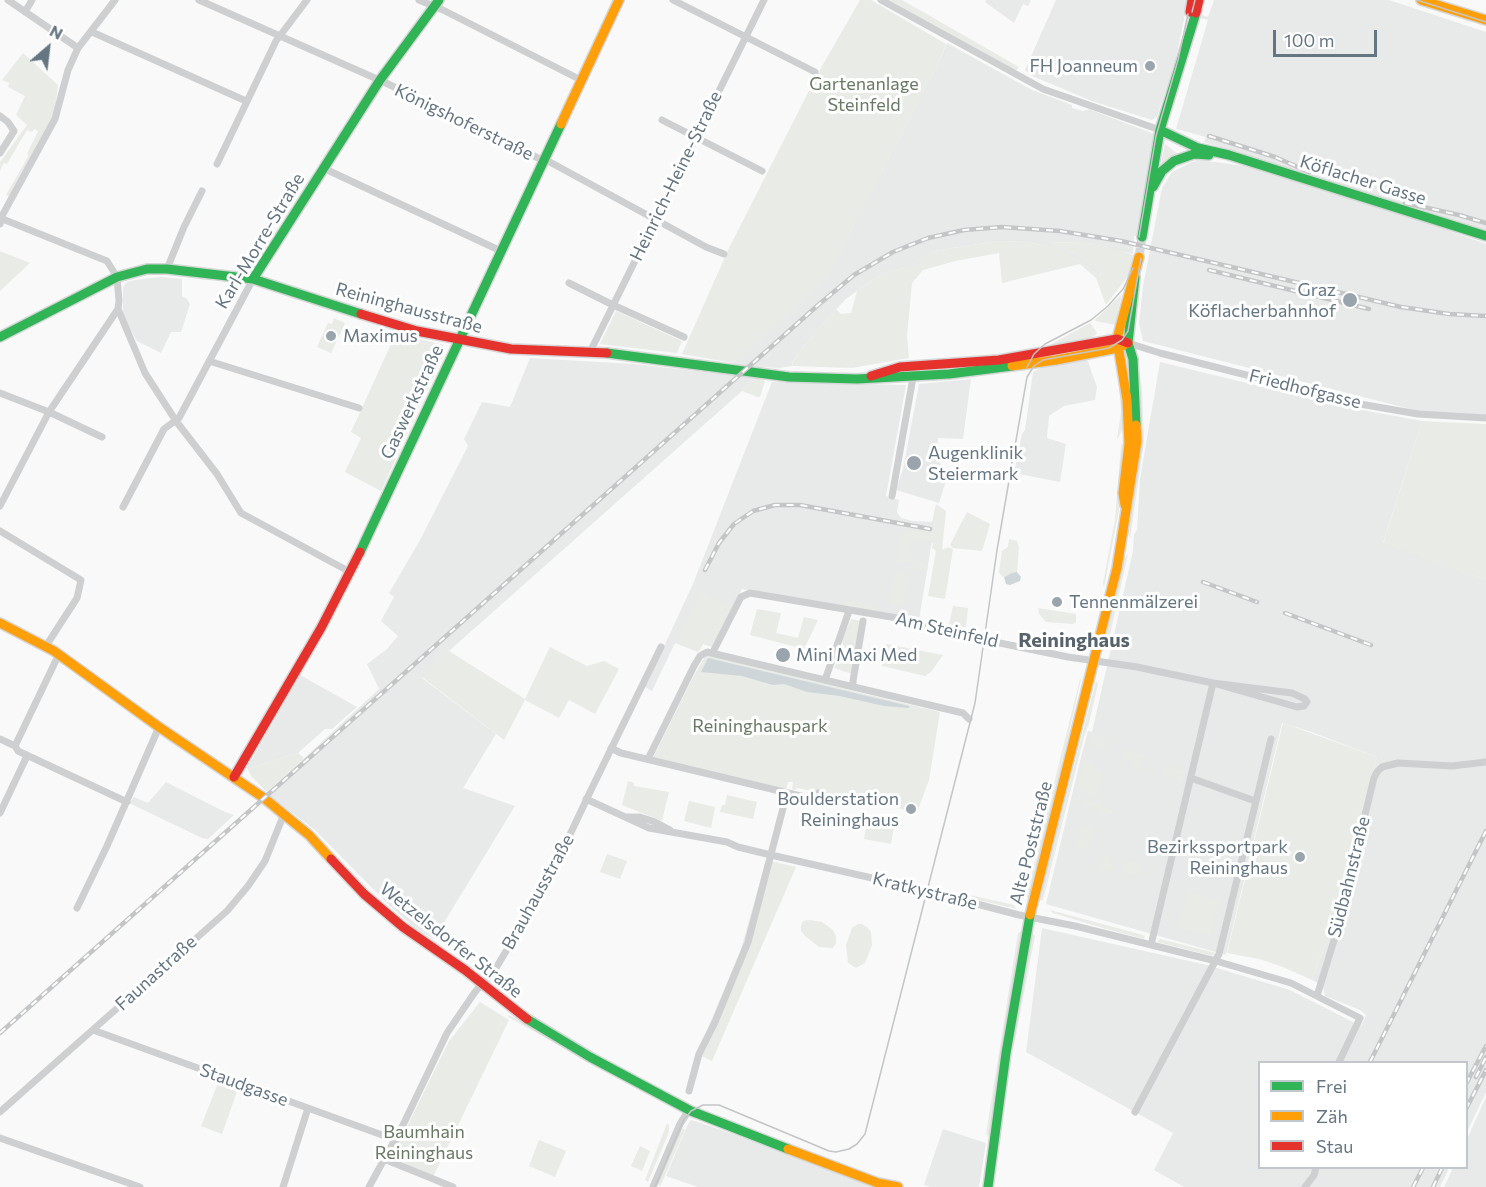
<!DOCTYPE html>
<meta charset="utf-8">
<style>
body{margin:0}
#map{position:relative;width:1486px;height:1187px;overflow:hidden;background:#f9f9f9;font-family:Commissioner,sans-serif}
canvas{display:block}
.legend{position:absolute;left:1258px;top:1061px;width:210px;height:108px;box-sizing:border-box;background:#fff;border:2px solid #c1c8cd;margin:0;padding:8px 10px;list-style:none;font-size:18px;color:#657683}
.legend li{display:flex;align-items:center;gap:12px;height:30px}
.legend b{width:30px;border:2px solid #c1c8cd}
.north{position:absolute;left:18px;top:18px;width:60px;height:60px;-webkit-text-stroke:4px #fff;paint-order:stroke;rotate:28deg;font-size:16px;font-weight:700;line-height:24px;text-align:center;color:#657683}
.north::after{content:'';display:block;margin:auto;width:21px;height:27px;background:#657683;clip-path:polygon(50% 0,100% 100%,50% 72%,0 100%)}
.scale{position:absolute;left:1273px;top:30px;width:104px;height:27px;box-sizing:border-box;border:3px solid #657683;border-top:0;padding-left:8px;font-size:18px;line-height:21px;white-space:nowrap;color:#657683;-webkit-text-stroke:4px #fff;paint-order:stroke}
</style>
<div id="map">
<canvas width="1486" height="1187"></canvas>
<ul class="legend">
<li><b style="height:8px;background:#30b455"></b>Frei</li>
<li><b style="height:8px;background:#ff9f0a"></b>Zäh</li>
<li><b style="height:8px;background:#e5322d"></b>Stau</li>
</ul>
<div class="north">N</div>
<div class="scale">100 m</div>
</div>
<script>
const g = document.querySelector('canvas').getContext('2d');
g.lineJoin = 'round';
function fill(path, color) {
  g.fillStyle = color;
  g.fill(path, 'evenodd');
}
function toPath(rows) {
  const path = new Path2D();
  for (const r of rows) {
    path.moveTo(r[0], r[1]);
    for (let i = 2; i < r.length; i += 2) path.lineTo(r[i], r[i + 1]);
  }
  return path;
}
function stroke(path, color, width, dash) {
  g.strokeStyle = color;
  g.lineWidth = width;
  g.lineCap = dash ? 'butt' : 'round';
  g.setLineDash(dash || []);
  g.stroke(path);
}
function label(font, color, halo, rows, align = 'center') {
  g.font = font + ' Commissioner,sans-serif';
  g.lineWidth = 6;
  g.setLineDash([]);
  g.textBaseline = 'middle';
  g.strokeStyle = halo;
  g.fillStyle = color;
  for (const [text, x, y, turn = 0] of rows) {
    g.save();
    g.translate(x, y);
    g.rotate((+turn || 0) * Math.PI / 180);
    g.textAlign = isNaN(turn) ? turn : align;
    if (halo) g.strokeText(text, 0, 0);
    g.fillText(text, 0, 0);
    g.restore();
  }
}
const built = toPath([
 [986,0,1031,0,1028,6,1023,4,1014,23,985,2],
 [1056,0,1188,0,1186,10,1208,17,1214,0,1389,0,1486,32,1486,232,1204,142,1206,137,1176,129,1208,20,1185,14,1176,59,1157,117,1152,120,1092,101,1032,76,1025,70],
 [947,43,1032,90,1072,105,1072,108,1083,111,1089,109,1154,134,1137,236,1134,236,1133,254,1088,243,1047,242,1072,252,1087,261,1101,273,1099,276,1084,264,1056,248,1027,242,998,241,934,251,918,259,923,264,890,271,872,280,846,299,823,323,800,351,792,363,793,366,779,368,764,367,742,391,449,651,422,678,496,734,463,788,515,806,434,939,416,929,390,906,315,830,277,801,271,807,261,798,379,689,367,664,387,649,398,636,381,621,394,597,389,593,419,542,468,446,464,439,482,402,510,407,530,358,634,364,731,375,733,363,827,276,937,66],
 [1200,160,1244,166,1419,220,1486,244,1486,415,1418,411,1143,341,1139,323,1143,286,1162,188,1172,172,1192,162],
 [161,277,182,279,182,296,187,299,190,304,181,332,171,332,161,353,137,341,127,324,123,315,123,287,127,282,135,280],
 [1087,359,1097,387,1095,400,1064,406,1049,416,1047,438,1066,444,1060,482,1014,473,1022,434,1025,430,1033,372,1043,367],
 [1160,362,1346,407,1422,421,1383,543,1486,580,1486,1092,1467,1132,1466,1062,1260,1062,1260,1168,1449,1168,1440,1187,1184,1187,1154,1170,1173,1133,1026,1052,1042,928,1207,965,1290,990,1361,1026,1366,1015,1360,1010,1325,996,1323,986,1312,980,1341,902,1354,840,1377,757,1309,731,1282,723,1226,955,1046,904,1081,757,1088,731,1092,732,1133,551,1134,534,1137,530,1140,479],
 [971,379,963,439,938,438,937,455,943,470,948,474,939,503,896,490,903,469,919,384],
 [772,382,906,385,886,496,899,500,897,512,901,518,912,521,935,522,919,620,742,589,713,647,703,644,698,652,675,643,652,691,645,687,693,584],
 [300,675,357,707,332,729,325,729,298,753,248,769,247,768],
 [166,782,225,812,234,815,208,839,202,838,129,803,134,797,148,803],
 [1486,1097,1486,1187,1444,1187,1453,1168,1466,1168,1467,1139],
 [691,1120,701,1123,883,1187,698,1187,666,1176,688,1124],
 [943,1129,986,1143,979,1187,931,1187,924,1185]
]);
const green = toPath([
 [860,0,871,0,946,44,937,66,827,277,733,363,682,354,729,248,817,75],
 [888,0,902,0,1019,67,1015,72],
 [23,53,58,85,54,116,9,196,6,195,29,155,27,154,38,131,34,129,32,132,27,130,7,164,4,163,0,171,0,162,27,125,16,115,25,96,8,87,9,83,2,80],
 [1165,144,1177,153,1178,157,1164,165,1161,163],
 [998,241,1027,242,1057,248,1084,264,1099,276,1101,273,1072,252,1045,242,1088,243,1113,248,1133,255,1128,276,1106,305,1096,278,1080,264,1002,283,999,253,955,261,923,270,912,283,907,336,909,358,852,368,793,366,792,364,800,351,823,323,836,309,841,314,851,313,857,291,872,280,890,271,922,264,917,258,934,251],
 [0,251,30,263,0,291],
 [1122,294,1115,325,1096,321,1095,320],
 [616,311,682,341,677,353,600,344],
 [334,318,345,323,331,353,317,347,328,323,332,324],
 [1090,323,1097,333,1092,338,1046,347],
 [396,333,443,345,446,350,381,491,345,472,361,438,351,432],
 [1117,364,1122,390,1124,426,1117,440,1121,411],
 [1138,364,1142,388,1144,442,1130,539,1127,530,1141,437],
 [755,377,765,381,760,397,758,397,742,391],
 [1422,421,1486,424,1486,580,1383,544],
 [1124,442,1119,510,1104,587,1103,583,1115,519,1121,445],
 [936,504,946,511,942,550,948,547,953,549,945,599,928,596,936,551,932,548,933,543,911,539,908,554,911,555,910,559,928,562,927,571,916,569,917,564,899,561,898,565,896,565,900,536,903,532,908,529,933,533,935,523,932,522],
 [967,512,990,524,982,551,953,548,950,545],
 [1009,539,1017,541,1019,547,1017,572,1002,577,999,572,1002,551,1008,547],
 [1128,554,1109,639,1105,641,1124,559],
 [896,570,906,572,909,575,902,606,889,605],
 [700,591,733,606,713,647,703,644,699,651,677,643],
 [843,600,876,606,875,610,841,606],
 [953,606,968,608,966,627,949,625],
 [1038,608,1076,614,1076,622,1073,624,1046,622,1039,614],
 [757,609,781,613,776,633,798,638,804,617,818,620,804,649,750,635],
 [851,619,861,621,856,651,844,647,842,640],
 [886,644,943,655,931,672,925,676,882,666],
 [550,647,587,666,604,661,619,669,595,714,569,700,559,718,525,700,504,740,422,677,449,651,525,699],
 [844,650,855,654,852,674,834,668],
 [706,655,940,712,929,780,917,812,797,788,795,790,792,789,793,782,788,782,786,789,653,758,693,677],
 [1080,679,1081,679,1069,733,1029,899,1026,896],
 [1096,681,1098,684,1089,723,1084,737,1043,900,1039,901],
 [1283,723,1377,757,1354,840,1341,902,1312,980,1283,967,1259,959,1227,953],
 [1092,734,1107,740,1105,749,1090,745],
 [1124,748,1144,755,1138,773,1133,770,1134,762,1123,757],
 [298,753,304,758,267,792,251,776,248,769],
 [1085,759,1103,776,1095,796,1077,787],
 [1165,764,1185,771,1182,781,1165,775],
 [628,781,634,783,634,786,669,792,662,821,622,805],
 [727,795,757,802,753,819,720,812,722,805,725,805],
 [1085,799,1114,811,1110,815,1082,802],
 [689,801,715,807,711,828,684,821],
 [867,821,894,827,891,844,864,839],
 [1081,825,1095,829,1088,849,1075,846],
 [607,854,627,861,620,879,600,872],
 [1104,854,1110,855,1114,872,1099,869],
 [766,860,796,867,712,1061,697,1054,741,949],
 [1128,861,1139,864,1143,869,1141,875,1122,872],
 [1188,891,1220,900,1210,936,1178,927],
 [970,895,1014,905,1016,909,975,899],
 [1050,910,1143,935,1145,937,1144,939,1103,928,1053,913],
 [810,920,822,922,833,930,836,936,836,943,833,948,819,947,805,936,801,931,801,925,803,921],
 [858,924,862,924,868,928,871,932,872,945,865,963,856,968,848,963,846,945,852,928],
 [1022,931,999,1076,989,1137,986,1134,1018,933],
 [1032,933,1035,936,1014,1046,1011,1043],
 [1160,939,1216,953,1213,956,1157,942],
 [480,1002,509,1020,432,1179,397,1159,395,1151,449,1041],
 [509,1015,645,1091,650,1096,508,1017],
 [220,1078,239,1086,222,1134,201,1126],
 [667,1123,669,1125,669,1132,648,1182,645,1180],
 [682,1128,685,1130,660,1187,658,1183],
 [539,1140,566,1151,555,1177,529,1166],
 [640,1146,650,1151,642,1171,631,1166]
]);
const water = toPath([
 [1017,572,1021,577,1020,581,1010,585,1006,584,1004,577,1012,573],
 [708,658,909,706,909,708,884,706,840,696,807,692,784,684,773,685,742,676,701,672]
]);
const secondaryTunnel = toPath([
 [1139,257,1142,237]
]);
const street = toPath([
 [8,0,78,48],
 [199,0,386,83,540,159,548,161,706,247,724,254],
 [419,0,443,10,581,80],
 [673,0,815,72],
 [881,0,1043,89,1160,130],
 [25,12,32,0],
 [92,32,246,101],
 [0,116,8,122,14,131,0,153],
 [662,120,762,171],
 [217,164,276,41,307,0],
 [323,168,501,251],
 [0,218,107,261,117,277,119,301,118,309,49,412,0,506],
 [0,224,3,214,55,119,68,70,78,48,115,0],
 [167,269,184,227,202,191],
 [569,283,613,305,684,337],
 [118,309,145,373,176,421,217,474,241,513,350,572],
 [1128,343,1160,353,1360,404,1418,414,1486,418],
 [590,352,764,0],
 [209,361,359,408],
 [0,393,49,412,102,437],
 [892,496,914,372],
 [123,507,164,429,179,418,253,279],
 [0,531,81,580,77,598,46,646],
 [713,652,741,597,750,593,897,618,913,625,976,636,990,641,1068,657,1137,667,1213,683,1297,707,1304,706,1307,702,1305,699,1292,693,1213,683],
 [59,654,15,746,18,751,127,802],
 [825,680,849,611],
 [853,687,853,681,863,621],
 [0,739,15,746],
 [611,748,621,753,809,798,818,793],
 [648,759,694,666,700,656,707,652,963,713,969,719],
 [1191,778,1255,801],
 [586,799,649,828,727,842,738,847,771,855,916,888,1019,915,1075,926,1216,961,1291,983,1360,1018,1339,1062],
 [0,813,27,756],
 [627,817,640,817,655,822,670,830],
 [77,908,107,846,159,727],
 [1151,945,1213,683],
 [1317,996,1335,937,1374,778,1377,772,1382,767,1398,763,1452,766,1486,762],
 [93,1030,396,1140],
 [689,1091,699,1054,715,1022,748,942,787,793],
 [0,1112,227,911,248,886,265,861,284,814],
 [1135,1112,1219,954,1271,739],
 [0,1138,140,1187],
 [384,1159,453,1187],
 [283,1187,308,1108],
 [369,1187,403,1125,447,1033,475,992,496,968,548,881,591,790,661,647],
 [653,1187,680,1124,689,1110],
 [1305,1187,1314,1175,1316,1168]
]);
const fast = toPath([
 [1160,130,1198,148,1229,155,1486,236],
 [1153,187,1162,171,1174,161,1194,154,1209,155],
 [1142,237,1160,130,1195,16],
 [1135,277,1128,343,1133,359,1136,425],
 [253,279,380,80,439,0],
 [0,337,117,277,147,269,167,269,253,279,361,314],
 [607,353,789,377,857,379,949,374,1012,366],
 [360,552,561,124],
 [527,1019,590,1057,691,1111,788,1149],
 [988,1187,1006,1053,1030,915]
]);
const slow = toPath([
 [1421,0,1486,20],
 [561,124,619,0],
 [1012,366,1056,360,1118,348,1128,343],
 [1125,505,1123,493,1129,444,1127,400,1117,339,1139,257],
 [0,623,54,651,159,727,264,798,309,835,331,859],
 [1030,915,1117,568,1137,441,1136,425],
 [788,1149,878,1183,898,1187]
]);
const jam = toPath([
 [1190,12,1192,0],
 [1196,13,1199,0],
 [361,314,417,331,511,349,607,353],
 [871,376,900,367,999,360,1117,339,1128,343],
 [234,777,321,628,360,552],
 [331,859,364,894,403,927,465,970,527,1019]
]);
const tram = toPath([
 [1417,0,1486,22],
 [1192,12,1195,0],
 [1139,237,1156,136,1178,60,1188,14],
 [1027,367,1034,354,1045,344,1091,320,1108,306,1123,289,1133,268],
 [655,1187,683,1121,691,1111,703,1105,719,1105,829,1151,836,1152,849,1149,857,1144,865,1134,975,703,997,550,1027,377,1034,366,1043,360,1109,348,1122,340,1128,331,1141,258]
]);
const rail = toPath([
 [1209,136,1275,157,1309,172],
 [1405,203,1459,215,1486,223],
 [1209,270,1369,309],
 [705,570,719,543,734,524,753,511,775,505,800,505,930,529],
 [1203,582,1257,602],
 [1285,613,1371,645],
 [0,1033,817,306,854,275,893,252,928,238,964,230,1002,227,1060,231,1121,241,1401,307,1449,314,1486,316],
 [1370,1062,1486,831],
 [1476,1077,1486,1057],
 [1466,1084,1486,1046],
 [1466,1109,1486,1070],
 [1413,1187,1423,1168],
 [1433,1187,1442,1168]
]);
const markers = [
 [1150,66,6,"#99a4ac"],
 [1350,300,8,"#99a4ac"],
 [331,336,6,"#99a4ac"],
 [914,463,8,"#99a4ac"],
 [1057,602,6,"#99a4ac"],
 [783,655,8,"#99a4ac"],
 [911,809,6,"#99a4ac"],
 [1300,857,6,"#99a4ac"]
];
const poiNames = [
 ["FH Joanneum",1138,66],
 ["Graz",1336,290],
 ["Köflacherbahnhof",1336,311],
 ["Maximus",343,336,"left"],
 ["Augenklinik",928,453,"left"],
 ["Steiermark",928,474,"left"],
 ["Tennenmälzerei",1069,602,"left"],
 ["Mini Maxi Med",796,655,"left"],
 ["Boulderstation",899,799],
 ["Reininghaus",899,820],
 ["Bezirkssportpark",1288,847],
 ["Reininghaus",1288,868]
];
const parkNames = [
 ["Gartenanlage",864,84],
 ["Steinfeld",864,105],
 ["Reininghauspark",760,726],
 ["Baumhain",424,1132],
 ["Reininghaus",424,1153]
];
const streetNames = [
 ["Königshoferstraße",464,122,26],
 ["Heinrich-Heine-Straße",676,176,-64],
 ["Köflacher Gasse",1363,180,17],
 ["Karl-Morre-Straße",260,241,-59],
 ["Reininghausstraße",409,308,15],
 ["Friedhofgasse",1305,389,14],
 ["Gaswerkstraße",412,402,-65],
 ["Am Steinfeld",947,630,13],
 ["Alte Poststraße",1031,843,-76],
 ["Südbahnstraße",1349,877,-76],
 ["Kratkystraße",925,891,14],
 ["Brauhausstraße",538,892,-61],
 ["Wetzelsdorfer Straße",451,940,38],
 ["Faunastraße",156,973,-42],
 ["Staudgasse",244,1085,20]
];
const neighbourhoodNames = [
 ["Reininghaus",1074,640]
];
fill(built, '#e8e9e9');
fill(green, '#e8ebe6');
fill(water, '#ced6d9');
stroke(secondaryTunnel, '#d4d8dc', 9, [9, 4.5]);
stroke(fast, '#d5d6d7', 12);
stroke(slow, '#d5d6d7', 12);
stroke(jam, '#d5d6d7', 12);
stroke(street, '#cecfd0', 7);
stroke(fast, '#30b455', 9);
stroke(slow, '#ff9f0a', 9);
stroke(jam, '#e5322d', 9);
stroke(tram, '#c3c5c6', 1.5);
stroke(rail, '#c3c5c6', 4.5);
stroke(rail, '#fff', 2, [7]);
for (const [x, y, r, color] of markers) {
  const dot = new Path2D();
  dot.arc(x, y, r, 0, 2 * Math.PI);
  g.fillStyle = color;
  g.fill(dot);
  stroke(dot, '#fff', 2);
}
label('18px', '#657683', '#fff', poiNames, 'right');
label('18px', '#687a64', '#fff', parkNames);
label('18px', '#657683', '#fff', streetNames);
label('bold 20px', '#57646e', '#fff', neighbourhoodNames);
</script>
